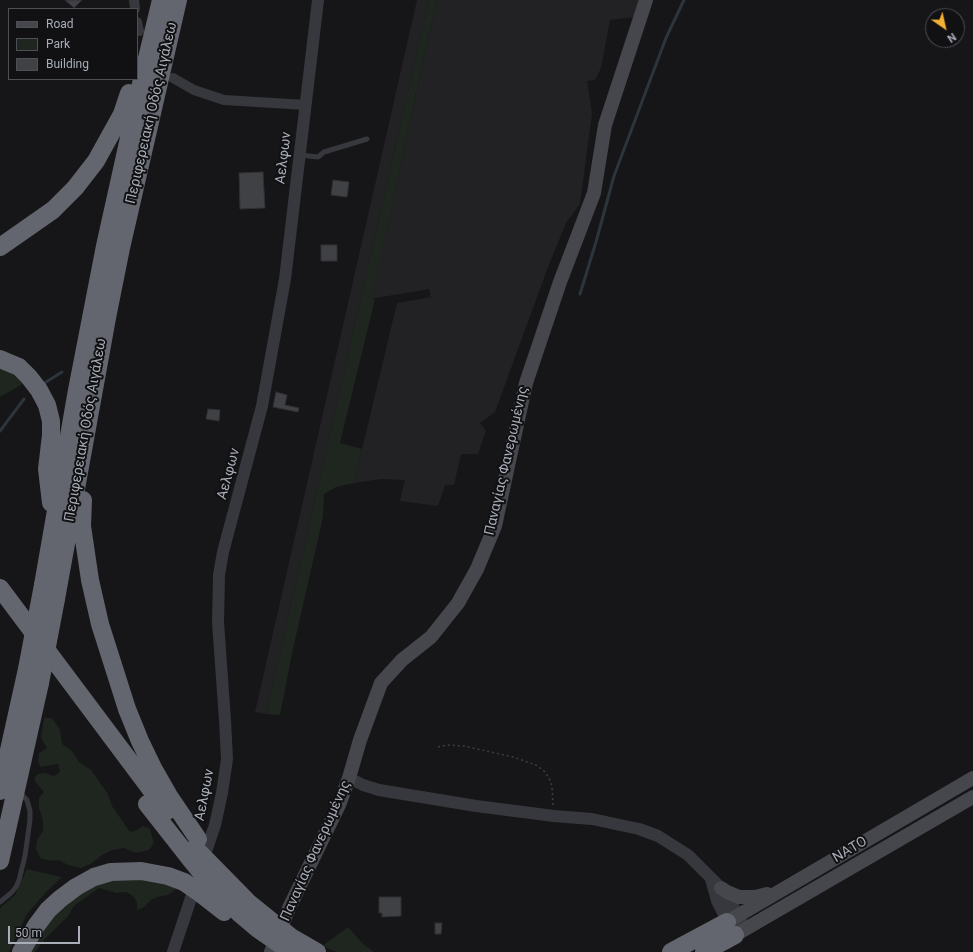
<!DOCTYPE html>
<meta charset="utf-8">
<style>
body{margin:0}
#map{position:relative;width:973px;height:952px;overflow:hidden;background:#161618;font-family:Roboto,sans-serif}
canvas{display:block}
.legend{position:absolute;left:8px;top:8px;width:130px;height:72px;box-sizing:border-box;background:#111113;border:1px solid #4d4f55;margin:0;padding:5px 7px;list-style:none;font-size:12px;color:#a8adb8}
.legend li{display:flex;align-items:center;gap:8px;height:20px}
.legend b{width:20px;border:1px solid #4d4f55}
.north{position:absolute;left:925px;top:8px;width:40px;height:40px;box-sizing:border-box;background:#111113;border:1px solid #4d4f55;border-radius:50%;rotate:146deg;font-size:11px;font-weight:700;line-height:16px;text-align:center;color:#a8adb8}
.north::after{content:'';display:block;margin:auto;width:14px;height:18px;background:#f2b134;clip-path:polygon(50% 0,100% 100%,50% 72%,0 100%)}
.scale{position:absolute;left:8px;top:926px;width:72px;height:18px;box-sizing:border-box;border:2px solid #a8adb8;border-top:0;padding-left:5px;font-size:12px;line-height:14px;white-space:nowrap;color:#a8adb8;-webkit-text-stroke:3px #111113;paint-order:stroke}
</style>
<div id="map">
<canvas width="973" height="952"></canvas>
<ul class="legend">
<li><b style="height:5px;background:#45474d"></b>Road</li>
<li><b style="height:11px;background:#1e261f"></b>Park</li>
<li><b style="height:11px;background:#404145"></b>Building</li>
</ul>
<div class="north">N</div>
<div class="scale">50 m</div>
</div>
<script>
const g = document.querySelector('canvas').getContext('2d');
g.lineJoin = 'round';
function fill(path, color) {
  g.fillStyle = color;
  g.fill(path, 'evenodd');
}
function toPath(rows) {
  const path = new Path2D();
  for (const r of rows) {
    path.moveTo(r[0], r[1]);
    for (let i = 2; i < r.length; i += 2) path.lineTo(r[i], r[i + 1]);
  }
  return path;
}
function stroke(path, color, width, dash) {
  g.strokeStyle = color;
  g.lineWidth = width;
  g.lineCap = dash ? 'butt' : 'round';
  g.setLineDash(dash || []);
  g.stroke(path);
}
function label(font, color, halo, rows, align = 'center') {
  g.font = font + ' Roboto,sans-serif';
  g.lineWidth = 4;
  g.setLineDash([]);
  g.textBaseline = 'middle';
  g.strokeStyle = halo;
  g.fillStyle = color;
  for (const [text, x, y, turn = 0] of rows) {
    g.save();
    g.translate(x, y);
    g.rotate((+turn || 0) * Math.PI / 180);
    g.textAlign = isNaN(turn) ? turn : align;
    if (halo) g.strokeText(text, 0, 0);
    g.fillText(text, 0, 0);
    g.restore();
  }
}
const built = toPath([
 [417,0,429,0,266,714,255,712],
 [437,0,640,0,634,17,610,20,601,68,595,80,587,81,592,114,580,204,566,223,548,267,495,412,480,423,486,431,478,454,461,454,454,485,445,485,438,506,400,501,405,480,381,479,354,483,397,303,431,297,429,289,370,299,396,188,417,88]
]);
const green = toPath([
 [429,0,437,0,417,88,396,188,371,299,375,299,340,443,362,449,354,483,336,487,324,494,323,517,293,649,280,715,266,714],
 [0,366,26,382,0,397],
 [44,718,52,718,60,730,62,744,72,751,79,762,91,770,108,794,112,806,130,832,137,830,143,826,150,829,154,843,149,850,136,853,124,848,112,850,102,855,92,863,81,868,68,865,59,860,51,861,40,858,36,849,37,840,43,831,43,820,39,808,39,798,44,792,34,780,37,774,45,773,54,776,60,772,58,764,41,767,38,762,39,753,47,748,41,738],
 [27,869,62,877,47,891,27,914,9,952,0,952,0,908,15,895],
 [108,875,174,883,175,890,168,895,157,897,151,900,144,907,137,910,137,903,133,896,126,892,116,893,99,888,74,906,68,916,45,939,35,952,23,952,52,912],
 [348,927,363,944,374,952,337,952,322,946]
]);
const stream = toPath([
 [580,294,596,242,614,176,666,38,684,0],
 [43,384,62,372],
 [0,431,24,399]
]);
const building = toPath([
 [65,0,82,0,74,8,65,0],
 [263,172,265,208,240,209,239,173,263,172],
 [333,180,349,182,347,197,331,195,333,180],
 [321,245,337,245,337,261,321,261,321,245],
 [276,392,287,395,285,405,299,408,298,412,273,407,276,392],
 [208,409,220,410,219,421,206,419,208,409],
 [379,897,401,897,401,916,382,917,382,913,379,913,379,897],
 [435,923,442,923,441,934,435,934,435,923]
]);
const path = toPath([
 [438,747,447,745,464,746,513,757,536,765,544,771,549,778,552,786,553,806]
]);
const service = toPath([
 [300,155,318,157,324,152,367,139],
 [0,902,11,893,16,887,19,880,25,856,30,820,30,811,27,800,19,792]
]);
const minor = toPath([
 [134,0,135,9],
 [137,22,139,31],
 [173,78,194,90,224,100,306,105]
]);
const tertiary = toPath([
 [349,778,363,785,379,790,476,806,554,816,592,819,639,829,658,836,688,855,721,888,733,906,745,929],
 [202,863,215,825,222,793,227,759,225,720,218,622,219,575,223,552,262,406,285,279,318,0],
 [711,879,717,901,731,928],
 [173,952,196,883]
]);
const secondary = toPath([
 [721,888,727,892,739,897,755,897,767,894],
 [727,922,973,778],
 [735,935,973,797],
 [271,952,289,908,339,805,349,778,360,740,381,683,402,660,431,637,458,603,477,569,495,526,526,383,560,282,594,193,605,125,646,0]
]);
const motorway = toPath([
 [0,247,53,210,75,188,96,161,122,114,129,93],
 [0,359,19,367,29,377,39,390,47,405,51,421,51,435,47,469,51,503],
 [83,500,82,526,90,580,100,624,127,709,140,741,153,768,169,796,198,839],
 [43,585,77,390,105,246,143,75,161,0],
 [0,588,167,811],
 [56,599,107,318,121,248,178,0],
 [0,791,27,669],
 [147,804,191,860],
 [0,861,40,683],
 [21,952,36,926,48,910,60,899,76,887,94,877,111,872,141,871,168,876,184,882],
 [671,952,727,922],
 [704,952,735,935]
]);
const motorwayBridge = toPath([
 [27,669,43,585],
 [40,683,56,599],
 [195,848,249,903,291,937,317,952],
 [191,860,207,880,239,913,258,929,291,952],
 [184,882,197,891,224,912]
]);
const streetNames = [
 ["Περιφερειακή Οδός Αιγάλεω",152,113,-77],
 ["Αελφων",284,158,-83],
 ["Περιφερειακή Οδός Αιγάλεω",86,430,-80],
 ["Παναγίας Φανερωμένης",507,461,-77],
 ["Αελφων",229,474,-75],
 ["Αελφων",205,795,-79],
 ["ΝΑΤΟ",850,850,-31],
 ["Παναγίας Φανερωμένης",316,851,-66]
];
fill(built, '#222225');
fill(green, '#1e261f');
stroke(stream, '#2c353c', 3);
fill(building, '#404145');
stroke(building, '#303034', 1);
stroke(path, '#3d3f44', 1.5, [2, 3]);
stroke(service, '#37383d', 5);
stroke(minor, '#37383d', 10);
stroke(tertiary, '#37383d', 12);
stroke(secondary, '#45474d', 14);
stroke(motorway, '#63666e', 18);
stroke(motorwayBridge, '#63666e', 18);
label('14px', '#a8adb8', '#111113', streetNames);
</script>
